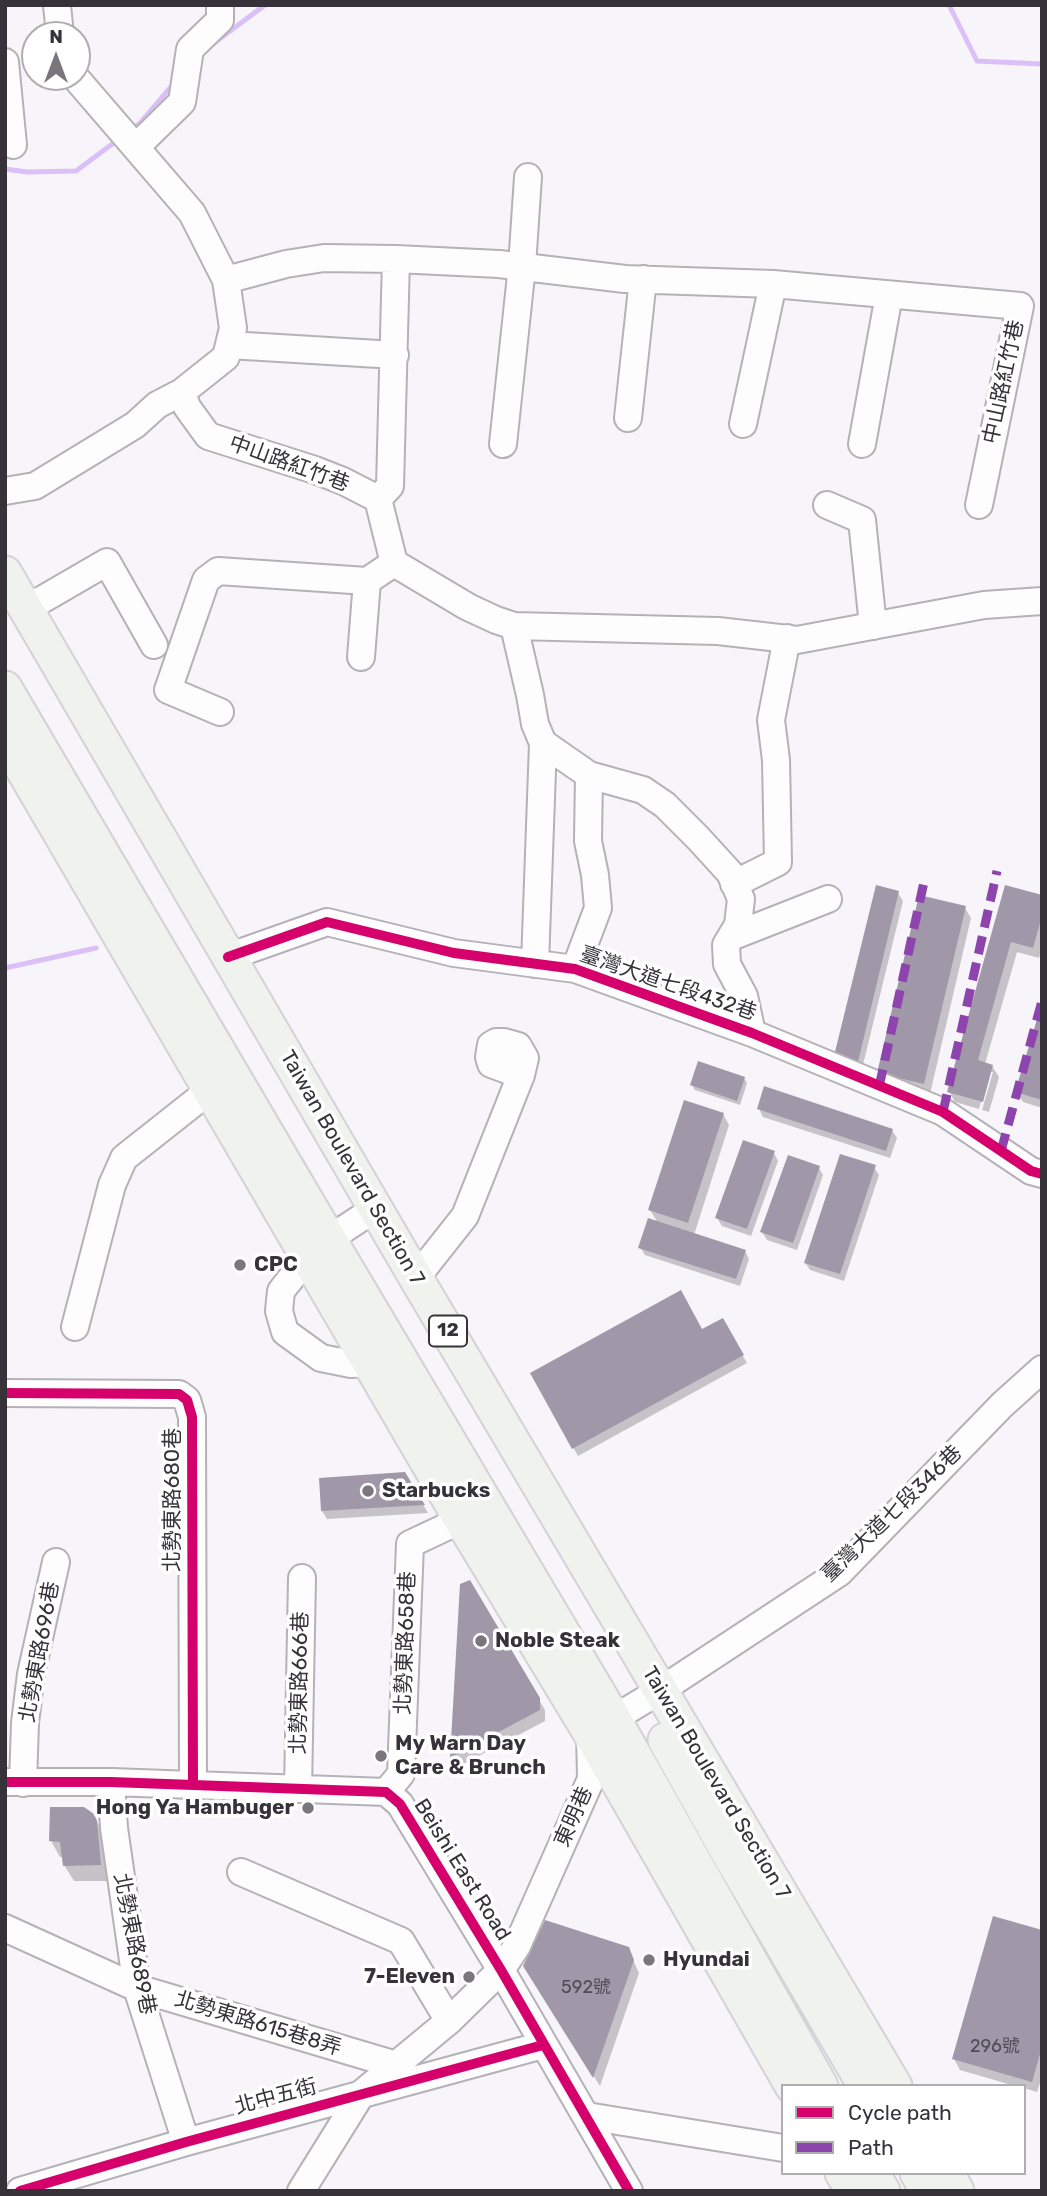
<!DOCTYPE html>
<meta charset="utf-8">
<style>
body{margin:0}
#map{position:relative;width:1047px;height:2196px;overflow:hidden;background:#f7f4fa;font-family:Rubik,sans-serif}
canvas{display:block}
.frame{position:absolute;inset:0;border:7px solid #353339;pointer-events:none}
.legend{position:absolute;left:781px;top:2084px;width:245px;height:91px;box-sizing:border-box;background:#fff;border:2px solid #aeadb0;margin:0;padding:9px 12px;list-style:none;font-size:21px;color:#353339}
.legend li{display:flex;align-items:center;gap:14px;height:35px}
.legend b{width:35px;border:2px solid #aeadb0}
.north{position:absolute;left:21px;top:21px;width:70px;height:70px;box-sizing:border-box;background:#fff;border:2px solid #aeadb0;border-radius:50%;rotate:0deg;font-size:19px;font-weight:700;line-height:28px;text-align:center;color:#353339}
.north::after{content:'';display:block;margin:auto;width:24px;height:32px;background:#79777d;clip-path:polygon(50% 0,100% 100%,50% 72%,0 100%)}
</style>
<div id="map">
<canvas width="1047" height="2196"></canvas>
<div class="frame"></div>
<ul class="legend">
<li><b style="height:9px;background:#d6006c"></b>Cycle path</li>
<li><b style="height:9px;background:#8e44ad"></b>Path</li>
</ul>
<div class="north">N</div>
</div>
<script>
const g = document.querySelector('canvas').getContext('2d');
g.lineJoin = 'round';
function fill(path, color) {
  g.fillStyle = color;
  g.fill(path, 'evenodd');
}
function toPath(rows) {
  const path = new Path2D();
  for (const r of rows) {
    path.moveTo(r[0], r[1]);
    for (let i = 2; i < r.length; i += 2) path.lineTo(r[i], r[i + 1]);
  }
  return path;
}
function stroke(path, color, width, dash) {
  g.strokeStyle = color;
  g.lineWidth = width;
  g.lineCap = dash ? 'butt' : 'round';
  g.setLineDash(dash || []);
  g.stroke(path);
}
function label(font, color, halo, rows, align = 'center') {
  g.font = font + ' Rubik,"Noto Sans TC",sans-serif';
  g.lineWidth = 7;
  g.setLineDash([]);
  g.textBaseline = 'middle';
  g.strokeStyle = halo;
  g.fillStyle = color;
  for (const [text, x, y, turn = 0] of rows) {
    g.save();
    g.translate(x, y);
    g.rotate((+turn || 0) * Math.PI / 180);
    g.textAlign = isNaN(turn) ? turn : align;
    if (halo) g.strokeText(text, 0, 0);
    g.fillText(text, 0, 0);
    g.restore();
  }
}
const shadow = toPath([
 [1006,887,1042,897,1042,947,1039,958,1017,952,985,1064,992,1066,999,1077,989,1112,982,1110,993,1072,989,1072,979,1109,955,1102,949,1091],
 [898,893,903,901,861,1073,840,1068],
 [965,908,971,918,930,1094,885,1084],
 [1042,1010,1042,1108,1023,1102,1016,1091],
 [744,1078,747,1083,740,1105,695,1090,692,1085],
 [759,1109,892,1130,897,1138,890,1158,763,1117],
 [723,1114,729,1125,694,1235,745,1251,749,1259,740,1286,645,1255,640,1247,658,1223,650,1210],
 [774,1153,778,1161,751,1236,722,1226,717,1218],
 [874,1167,879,1175,844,1281,810,1270,805,1262],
 [819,1168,823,1175,797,1250,767,1240,762,1232],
 [722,1320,747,1363,578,1456,532,1374,702,1332],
 [405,1474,428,1513,327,1519,322,1511],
 [469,1582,545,1710,545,1721,458,1767,452,1757,461,1586],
 [93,1815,103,1832,109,1881,74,1881,64,1865,63,1857,60,1857,51,1841],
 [1042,1931,1042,2077,1037,2092,1024,2088,1024,2086,1015,2086,960,2070,954,2059],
 [628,1949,639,1973,600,2086,531,1978]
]);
const stream = toPath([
 [949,5,977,61,1042,64],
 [214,43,265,5],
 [129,131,140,123,175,82],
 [5,169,27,172,76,171,119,139],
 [5,968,96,948]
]);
const building = toPath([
 [876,885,899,891,857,1066,833,1060],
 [1005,885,1042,895,1042,916,1033,948,1011,942,978,1060,993,1065,983,1102,947,1092],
 [919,895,966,906,924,1084,877,1073],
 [1041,1006,1042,1006,1042,1100,1015,1092],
 [698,1061,745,1077,737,1101,690,1085],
 [764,1086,893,1129,886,1151,757,1109],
 [684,1100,724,1113,688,1223,648,1210],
 [743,1140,775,1151,747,1229,715,1218],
 [840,1154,876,1165,840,1274,804,1263],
 [788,1155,820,1166,793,1243,760,1232],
 [648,1218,746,1250,736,1279,638,1248],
 [681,1290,702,1329,723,1318,744,1355,572,1449,530,1373],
 [405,1472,425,1505,321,1511,319,1478],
 [470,1580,540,1698,540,1710,450,1758,460,1584],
 [50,1807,84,1807,94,1814,97,1821,101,1865,63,1866,60,1842,49,1841],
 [993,1916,1042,1930,1042,2047,1032,2082,952,2059],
 [545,1920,629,1947,634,1960,593,2078,523,1966]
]);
const minor = toPath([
 [57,5,60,35],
 [5,62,13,145],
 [75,77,192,213,226,280,233,328,226,357,182,392,187,407,208,436,315,470,343,481,378,499,394,563,468,607,496,620,514,626,718,631,797,640,984,605,1042,601],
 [136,147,182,102,190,49,220,20,220,5],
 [226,280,286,264,324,258,396,259,499,264,625,279,773,284,1020,306,979,505],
 [229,345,395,355],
 [628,418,643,279],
 [743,424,773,284],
 [503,444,522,266,528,177],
 [862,444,889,295],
 [5,491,35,486,135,425,157,405,182,392],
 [378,499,390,486,396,259],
 [827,505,862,520,873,626],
 [26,609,107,562,154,645],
 [514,626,530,695,535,724,543,743,589,775,643,790,665,805,698,838,730,873,741,899,738,925,726,945,727,964,744,996,752,1033],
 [361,657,367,581],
 [220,712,168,690,206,580,218,571,367,581,394,563],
 [734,884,778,862,776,760,771,720,787,638],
 [731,937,828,899],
 [228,957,327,922,454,953,575,969,752,1033,943,1112,1031,1171,1042,1174],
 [535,964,543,743],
 [575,969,598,908,595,875,588,841,589,775],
 [376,1208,329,1239,308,1257,281,1291,279,1311,285,1332,321,1358,351,1364,369,1363,384,1356],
 [416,1278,465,1216,521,1075,525,1058,518,1046,504,1042,496,1042,491,1045,489,1057,491,1064,521,1075],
 [75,1327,112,1185,124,1158,210,1090],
 [5,1393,179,1394,187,1400,192,1417,193,1785],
 [5,1782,111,1782,386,1792,400,1804,501,1970,629,2191],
 [111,1782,114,1828,137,1988,186,2142],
 [23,1783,25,1723,31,1674,56,1562],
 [298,1789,302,1578],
 [386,1792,401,1774,410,1544,461,1520],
 [241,1872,401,1941,449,2021],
 [5,1928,137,1988,396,2065],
 [587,2116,783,2148],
 [20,2191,186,2142,543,2045],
 [301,2191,362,2093,449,2021,501,1970,517,1946,591,1779,590,1733,661,1690,839,1573,1002,1405,1042,1369]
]);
const major = toPath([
 [5,573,416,1278,895,2086],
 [5,688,329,1239,614,1719,821,2086],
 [5,739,461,1520,590,1733,792,2086],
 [665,1740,730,1856,865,2086],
 [842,2173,853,2191],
 [872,2173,883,2191],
 [917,2173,927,2191],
 [947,2173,957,2191]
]);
const quiet = toPath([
 [879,1087,924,882],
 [943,1112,997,871],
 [1001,1151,1042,1001]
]);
const cycleway = toPath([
 [228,957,327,922,454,953,575,969,752,1033,943,1112,1031,1171,1042,1174],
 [5,1393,179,1394,187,1400,192,1417,193,1785],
 [5,1782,111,1782,386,1792,400,1804,501,1970,629,2191],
 [20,2191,186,2142,543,2045]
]);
const markers = [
 [240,1265,7,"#79777d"],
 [368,1491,7,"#79777d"],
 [481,1641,7,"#79777d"],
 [381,1756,7,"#79777d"],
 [308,1808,7,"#79777d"],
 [649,1960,7,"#79777d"],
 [469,1977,7,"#79777d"]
];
const numberNames = [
 ["592號",586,1988],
 ["296號",995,2047]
];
const shields = [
 [448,1331,38]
];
const shieldNames = [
 ["12",448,1331]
];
const streetNames = [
 ["中山路紅竹巷",1004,382,-78],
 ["中山路紅竹巷",289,464,20],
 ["臺灣大道七段432巷",668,984,19],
 ["Taiwan Boulevard Section 7",352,1168,60],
 ["北勢東路680巷",173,1500,-90],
 ["臺灣大道七段346巷",892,1514,-44],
 ["北勢東路658巷",406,1643,-88],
 ["北勢東路696巷",40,1652,-80],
 ["北勢東路666巷",300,1683,-89],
 ["Taiwan Boulevard Section 7",716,1783,59],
 ["東明巷",574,1817,-66],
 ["Beishi East Road",462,1870,58],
 ["北勢東路689巷",134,1944,79],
 ["北勢東路615巷8弄",258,2024,17],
 ["北中五街",276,2097,-15]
];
const poiNames = [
 ["CPC",254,1265],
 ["Starbucks",382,1491],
 ["Noble Steak",495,1641],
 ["My Warn Day",395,1744],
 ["Care & Brunch",395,1768],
 ["Hong Ya Hambuger",294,1808,"right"],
 ["Hyundai",663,1960],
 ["7-Eleven",455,1977,"right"]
];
fill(shadow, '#0003');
stroke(stream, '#dbc0f8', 5);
fill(building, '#a097a8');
stroke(minor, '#b4b1b7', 30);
stroke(major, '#d3d2d6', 37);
stroke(minor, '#fefdfe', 26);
stroke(major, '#f0f2ee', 33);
stroke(quiet, '#8e44ad', 9, [18, 9]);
stroke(cycleway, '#d6006c', 10);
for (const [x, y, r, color] of markers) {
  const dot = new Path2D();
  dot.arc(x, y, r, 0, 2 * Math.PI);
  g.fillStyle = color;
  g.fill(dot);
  stroke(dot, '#fff', 2.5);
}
label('18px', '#504c55', null, numberNames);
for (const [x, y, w] of shields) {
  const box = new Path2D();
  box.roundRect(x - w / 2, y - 15.5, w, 31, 5);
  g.fillStyle = '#fff';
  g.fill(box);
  stroke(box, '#353339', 2);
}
label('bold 19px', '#353339', null, shieldNames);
label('21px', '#353339', '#fff', streetNames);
label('bold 21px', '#353339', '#fff', poiNames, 'left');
</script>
